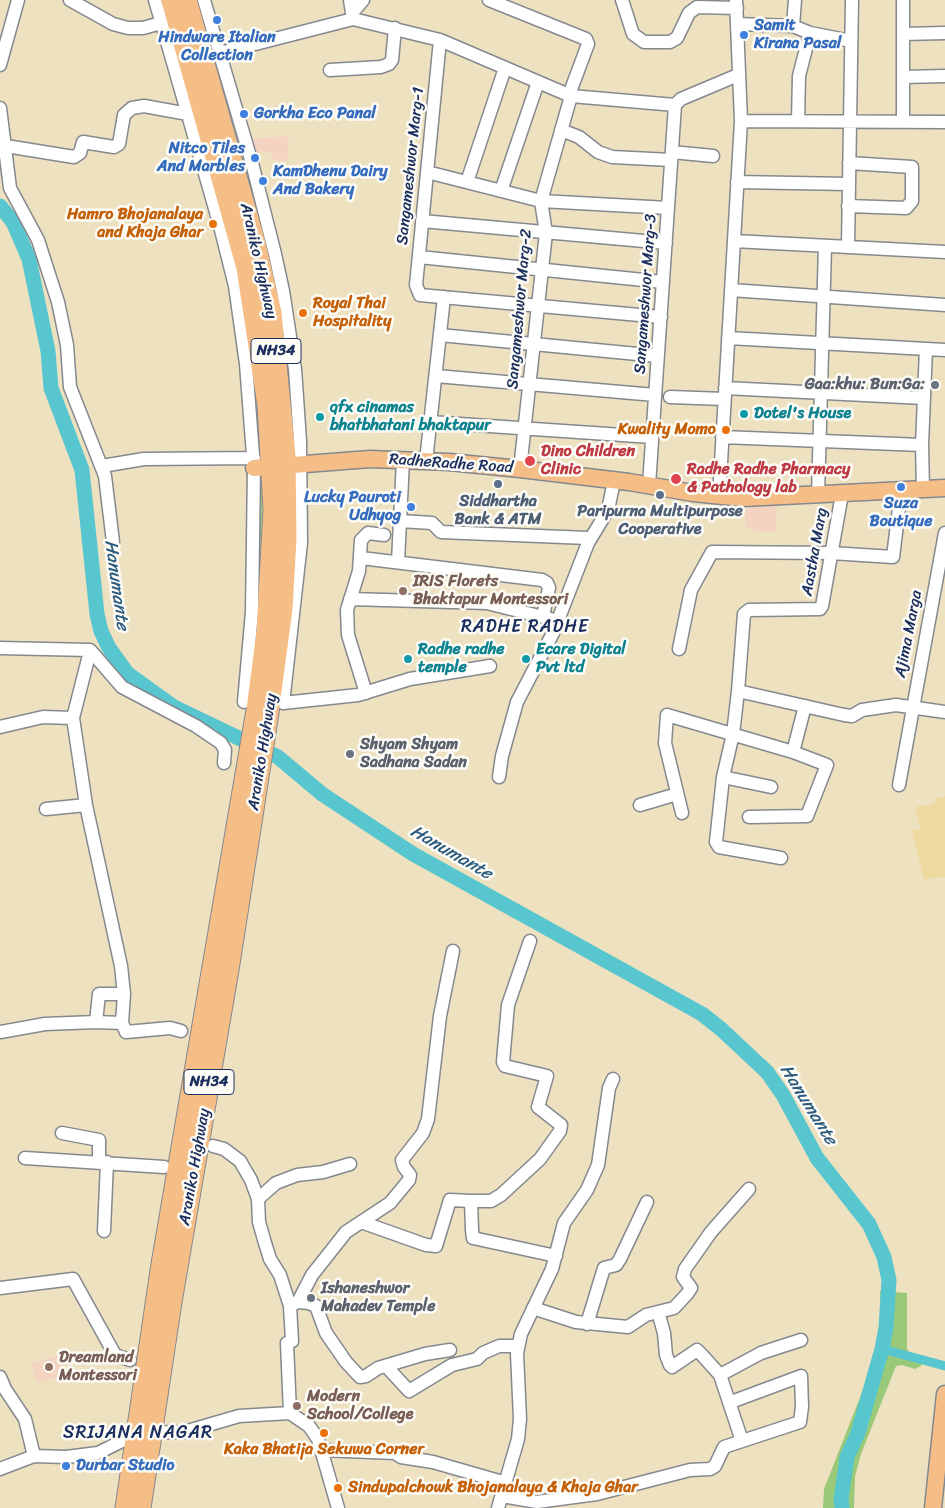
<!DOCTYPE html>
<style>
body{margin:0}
canvas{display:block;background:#eee1c0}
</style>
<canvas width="945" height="1508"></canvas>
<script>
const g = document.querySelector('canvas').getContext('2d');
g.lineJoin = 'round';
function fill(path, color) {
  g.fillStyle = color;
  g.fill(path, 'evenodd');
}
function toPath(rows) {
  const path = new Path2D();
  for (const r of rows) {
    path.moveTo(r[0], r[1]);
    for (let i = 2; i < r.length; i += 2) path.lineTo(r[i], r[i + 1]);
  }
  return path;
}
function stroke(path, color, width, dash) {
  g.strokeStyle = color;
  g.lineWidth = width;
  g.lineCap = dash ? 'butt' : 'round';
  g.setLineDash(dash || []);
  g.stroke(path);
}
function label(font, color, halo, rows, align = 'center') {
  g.font = font + ' Sriracha,sans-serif';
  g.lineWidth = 5;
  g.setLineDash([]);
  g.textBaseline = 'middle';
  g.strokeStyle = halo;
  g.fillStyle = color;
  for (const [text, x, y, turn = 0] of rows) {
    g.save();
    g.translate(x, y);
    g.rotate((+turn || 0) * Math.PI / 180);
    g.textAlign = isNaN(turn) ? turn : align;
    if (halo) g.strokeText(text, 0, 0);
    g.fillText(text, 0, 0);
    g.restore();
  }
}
const built = toPath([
 [289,136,287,161,272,160,273,153,254,152,250,139],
 [777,502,776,532,757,532,746,527,744,511,757,503],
 [61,1355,66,1374,37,1383,31,1363]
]);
const green = toPath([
 [258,476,261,476,263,501,256,631],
 [880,1291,907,1293,907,1349,911,1355,924,1356,921,1366,915,1369,902,1365,896,1366,861,1454,855,1476,854,1508,823,1508,824,1489,870,1372,879,1337,881,1313]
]);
const sand = toPath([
 [945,796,945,877,924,879,912,831,921,829,915,807,935,804,935,799]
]);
const canal = toPath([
 [882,1349,945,1366]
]);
const river = toPath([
 [0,206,13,222,29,259,48,351,51,388,82,470,97,614,101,631,109,648,127,673,174,707,278,757,322,794,413,854,702,1014,721,1029,767,1072,783,1095,817,1158,869,1224,884,1257,889,1280,886,1328,882,1349,858,1433,847,1457,841,1499,842,1508]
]);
const minor = toPath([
 [70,0,113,24,128,28,143,28,161,23],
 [155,0,220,226,235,286,246,364,254,468,252,612,244,702],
 [204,0,252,163,275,254,283,291,295,369,300,441,301,543,283,703,358,695,410,679,490,666],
 [350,0,353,19],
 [489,0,586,39,588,44,569,95],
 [622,0,633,34,644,42,670,42,677,38,689,13,697,7,737,8],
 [352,13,363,0],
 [737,24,793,26,810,33,851,41],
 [793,26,795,0],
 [903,34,945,33],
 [440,40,416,285,420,295,661,317],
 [220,53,353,19,440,40,571,96,675,105],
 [0,65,18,0],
 [330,70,381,67,389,64,392,60,395,28],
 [903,77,945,76],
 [675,105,681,99,738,75],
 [0,108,10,188,38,240,58,302,67,345,70,387,105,476,113,542],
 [741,121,945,122],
 [798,121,799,76,810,33],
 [903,121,903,0],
 [561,130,579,137,598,152,612,157,671,160],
 [6,146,74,157,80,153,83,142,114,147,119,144,124,115,132,108,144,106,188,114],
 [672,152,713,156],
 [427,172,541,201,668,208],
 [467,182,505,68],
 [737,182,849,184],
 [501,191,538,82],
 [848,206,906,208,912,201,912,167,849,163],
 [422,221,666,243],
 [734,241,945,252],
 [848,247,852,0],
 [419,257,663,282],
 [731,290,945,305],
 [440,335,658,356],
 [728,338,945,350],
 [436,376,655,395],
 [725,388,924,398],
 [670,397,724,399],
 [430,422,652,437],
 [722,437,922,445],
 [426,461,444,297],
 [102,466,144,459,254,458],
 [520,469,546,233,541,201,571,96],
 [649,485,675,105],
 [923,490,922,445,926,349],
 [818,495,825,246],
 [719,497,741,121,736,0],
 [400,521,432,523,441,532,588,538,588,543],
 [361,558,542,580,547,583,549,588,543,616],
 [398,562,403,460],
 [350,599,487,603,551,619],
 [0,648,90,650,122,687,196,726,221,743,225,750,224,763],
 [679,649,691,590,712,552,831,553,893,557,901,492],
 [93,654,88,659,73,718,86,805,121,966,124,994,122,1023,126,1032,170,1028,181,1031],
 [738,691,844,715,852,716,862,710,896,705,945,712],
 [366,693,348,635,347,610,359,571,361,540,368,533,384,535],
 [0,727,43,717,73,718],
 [793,752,805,706],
 [499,777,502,756,517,702,553,633,588,543,608,510,614,481],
 [723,777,771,787],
 [899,785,945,533],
 [640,805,677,794],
 [46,809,86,805],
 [682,813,665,743,667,715,793,752,827,765,807,816,749,817],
 [781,858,719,847,716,842,723,777,733,734,738,691,744,614,749,610,820,609,822,606,842,494],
 [530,941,508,1005,503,1062,505,1066,547,1076,538,1107,561,1125,560,1131,540,1159,501,1195,491,1201,471,1201,472,1230,473,1238,556,1256],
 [96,1022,122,1023],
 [0,1032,45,1024,96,1022,99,994,124,994],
 [62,1133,99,1140,99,1161],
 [213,1146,224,1149,240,1161,251,1180,258,1199,259,1222,265,1243,270,1259,280,1275,290,1306,292,1341,287,1343,290,1413],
 [25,1158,164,1167],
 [258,1199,276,1183,297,1175,323,1172,350,1164],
 [361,1222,426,1245,436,1246,450,1200,471,1201],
 [104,1231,107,1162],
 [0,1288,73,1279,115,1355,130,1360],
 [298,1302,309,1303,316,1306,326,1333,346,1362,360,1377,366,1376,378,1368,425,1354,450,1350],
 [290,1306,298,1302,312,1275,346,1232,390,1203,409,1180,410,1175,404,1167,402,1160,423,1133,428,1119,440,1016,453,951],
 [533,1308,576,1322,628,1327,646,1315,658,1312,664,1333,666,1355,670,1365,672,1367,697,1350,702,1355,720,1375,742,1441],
 [658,1312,674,1308,687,1294,691,1288,683,1277,685,1269,711,1232,749,1189],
 [587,1324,604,1268,616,1265,620,1259,647,1202],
 [386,1366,409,1391,452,1365,477,1359,483,1353,499,1346,518,1346],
 [720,1375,761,1353,801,1340],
 [0,1377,5,1389,25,1419,34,1456],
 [322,1450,395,1453,401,1457,433,1462,506,1483],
 [0,1469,34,1456,66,1457,98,1453,138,1433,184,1432,239,1416,290,1413,309,1426,318,1439,338,1508],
 [502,1496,537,1502,597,1494,690,1470,710,1469,715,1466,724,1447,800,1422,802,1407,801,1376,731,1402],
 [498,1508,518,1439,520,1419,517,1353,521,1334,552,1269,564,1223,587,1190,598,1165,609,1088,613,1079]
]);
const major = toPath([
 [254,468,370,459,449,462,520,469,629,482,693,493,743,498,945,488],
 [933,1508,945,1394]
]);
const highway = toPath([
 [125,1508,161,1264,256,710,266,632,273,510,267,405,246,268,171,0],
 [141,1508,172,1302,229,970,269,713,283,609,287,539,286,456,272,313,255,240,187,0]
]);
const markers = [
 [217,20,5,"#3f7fe0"],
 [744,35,5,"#3f7fe0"],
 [244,114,5,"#3f7fe0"],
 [255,158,5,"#3f7fe0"],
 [263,181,5,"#3f7fe0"],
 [213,224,5,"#e8710a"],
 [303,313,5,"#e8710a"],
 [935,385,5,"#6b7280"],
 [744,414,5,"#0f9aa8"],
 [320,417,5,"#0f9aa8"],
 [726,430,5,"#e8710a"],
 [530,461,6,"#e0444e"],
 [676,479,6,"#e0444e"],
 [498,484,5,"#5c6f8a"],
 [901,487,5,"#3f7fe0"],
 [660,495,5,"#5c6f8a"],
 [411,507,5,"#3f7fe0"],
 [403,591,5,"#8d6e63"],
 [408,659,5,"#0f9aa8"],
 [526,659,5,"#0f9aa8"],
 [350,754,5,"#6b7280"],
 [311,1298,5,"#6b7280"],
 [49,1367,5,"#8d6e63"],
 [297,1406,5,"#8d6e63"],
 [324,1433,5,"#e8710a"],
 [66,1466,5,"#3f7fe0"],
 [338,1488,5,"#e8710a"]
];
const shields = [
 [276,351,50],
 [209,1082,50]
];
const shieldNames = [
 ["NH34",276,351],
 ["NH34",209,1082]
];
const shopNames = [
 ["Samit",754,26],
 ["Kirana Pasal",754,44],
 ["Hindware Italian",217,38,"center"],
 ["Collection",217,56,"center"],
 ["Gorkha Eco Panal",254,114],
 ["Nitco Tiles",245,149,"right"],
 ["And Marbles",245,167,"right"],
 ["KamDhenu Dairy",273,172],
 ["And Bakery",273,190],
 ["Lucky Pauroti",401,498,"right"],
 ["Udhyog",401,516,"right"],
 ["Suza",901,504,"center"],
 ["Boutique",901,522,"center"],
 ["Durbar Studio",76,1466]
];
const streetNames = [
 ["Sangameshwor Marg-1",411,166,-84],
 ["Araniko Highway",258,261,77],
 ["Sangameshwor Marg-3",646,294,-86],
 ["Sangameshwor Marg-2",520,309,-85],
 ["RadheRadhe Road",451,464,4],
 ["Aastha Marg",815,552,-80],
 ["Ajima Marga",909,634,-79],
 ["Araniko Highway",263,752,-81],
 ["Araniko Highway",195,1167,-80]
];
const foodNames = [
 ["Hamro Bhojanalaya",203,215],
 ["and Khaja Ghar",203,233],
 ["Royal Thai",313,304,"left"],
 ["Hospitality",313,322,"left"],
 ["Kwality Momo",716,430],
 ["Kaka Bhatija Sekuwa Corner",324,1450,"center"],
 ["Sindupalchowk Bhojanalaya & Khaja Ghar",348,1488,"left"]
];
const worshipNames = [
 ["Gaa:khu: Bun:Ga:",925,385,"right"],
 ["Shyam Shyam",360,745],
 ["Sadhana Sadan",360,763],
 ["Ishaneshwor",321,1289],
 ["Mahadev Temple",321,1307]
];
const cultureNames = [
 ["qfx cinamas",330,408],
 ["bhatbhatani bhaktapur",330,426],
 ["Dotel's House",754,414],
 ["Radhe radhe",418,650],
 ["temple",418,668],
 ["Ecare Digital",536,650],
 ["Pvt ltd",536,668]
];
const healthNames = [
 ["Dino Children",541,452],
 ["Clinic",541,470],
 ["Radhe Radhe Pharmacy",687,470],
 ["& Pathology lab",687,488]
];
const serviceNames = [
 ["Siddhartha",498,502],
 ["Bank & ATM",498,520],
 ["Paripurna Multipurpose",660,512],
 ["Cooperative",660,530]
];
const educationNames = [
 ["IRIS Florets",413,582],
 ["Bhaktapur Montessori",413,600],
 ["Dreamland",59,1358],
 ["Montessori",59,1376],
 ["Modern",307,1397],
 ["School/College",307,1415]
];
const waterNames = [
 ["Hanumante",116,585,82],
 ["Hanumante",451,853,30],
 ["Hanumante",808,1105,58]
];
const neighbourhoodNames = [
 ["RADHE RADHE",525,627],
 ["SRIJANA NAGAR",138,1433]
];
fill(built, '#f5d3c1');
fill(green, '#99c979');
fill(sand, '#eeda9e');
stroke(canal, '#58c6ce', 9);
stroke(river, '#58c6ce', 15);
stroke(minor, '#84888f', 15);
stroke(major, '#84888f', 19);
stroke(highway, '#84888f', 21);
stroke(minor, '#fff', 12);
stroke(major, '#f6be87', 16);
stroke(highway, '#f6be87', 19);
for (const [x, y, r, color] of markers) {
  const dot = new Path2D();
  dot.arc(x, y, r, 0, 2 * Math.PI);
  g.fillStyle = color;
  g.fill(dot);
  stroke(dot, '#fdfcf7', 2);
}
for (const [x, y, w] of shields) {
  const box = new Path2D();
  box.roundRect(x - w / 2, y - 12.5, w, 25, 4);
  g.fillStyle = '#fdfcf7';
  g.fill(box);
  stroke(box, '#1b2f5e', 1);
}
label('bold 15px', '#1b2f5e', null, shieldNames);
label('bold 16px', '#366cbe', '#fdfcf7', shopNames, 'left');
label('16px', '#1b2f5e', '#fdfcf7', streetNames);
label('bold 16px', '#c56008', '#fdfcf7', foodNames, 'right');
label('bold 16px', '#5b616d', '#fdfcf7', worshipNames, 'left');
label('bold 16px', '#0d838f', '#fdfcf7', cultureNames, 'left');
label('bold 16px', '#be3a42', '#fdfcf7', healthNames, 'left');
label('bold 16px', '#4e5e75', '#fdfcf7', serviceNames);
label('bold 16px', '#785e54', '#fdfcf7', educationNames, 'left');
label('italic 18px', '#2d5c80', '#fdfcf7', waterNames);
g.letterSpacing = '1px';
label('18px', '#1b2f5e', '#fdfcf7', neighbourhoodNames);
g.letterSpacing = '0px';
</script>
